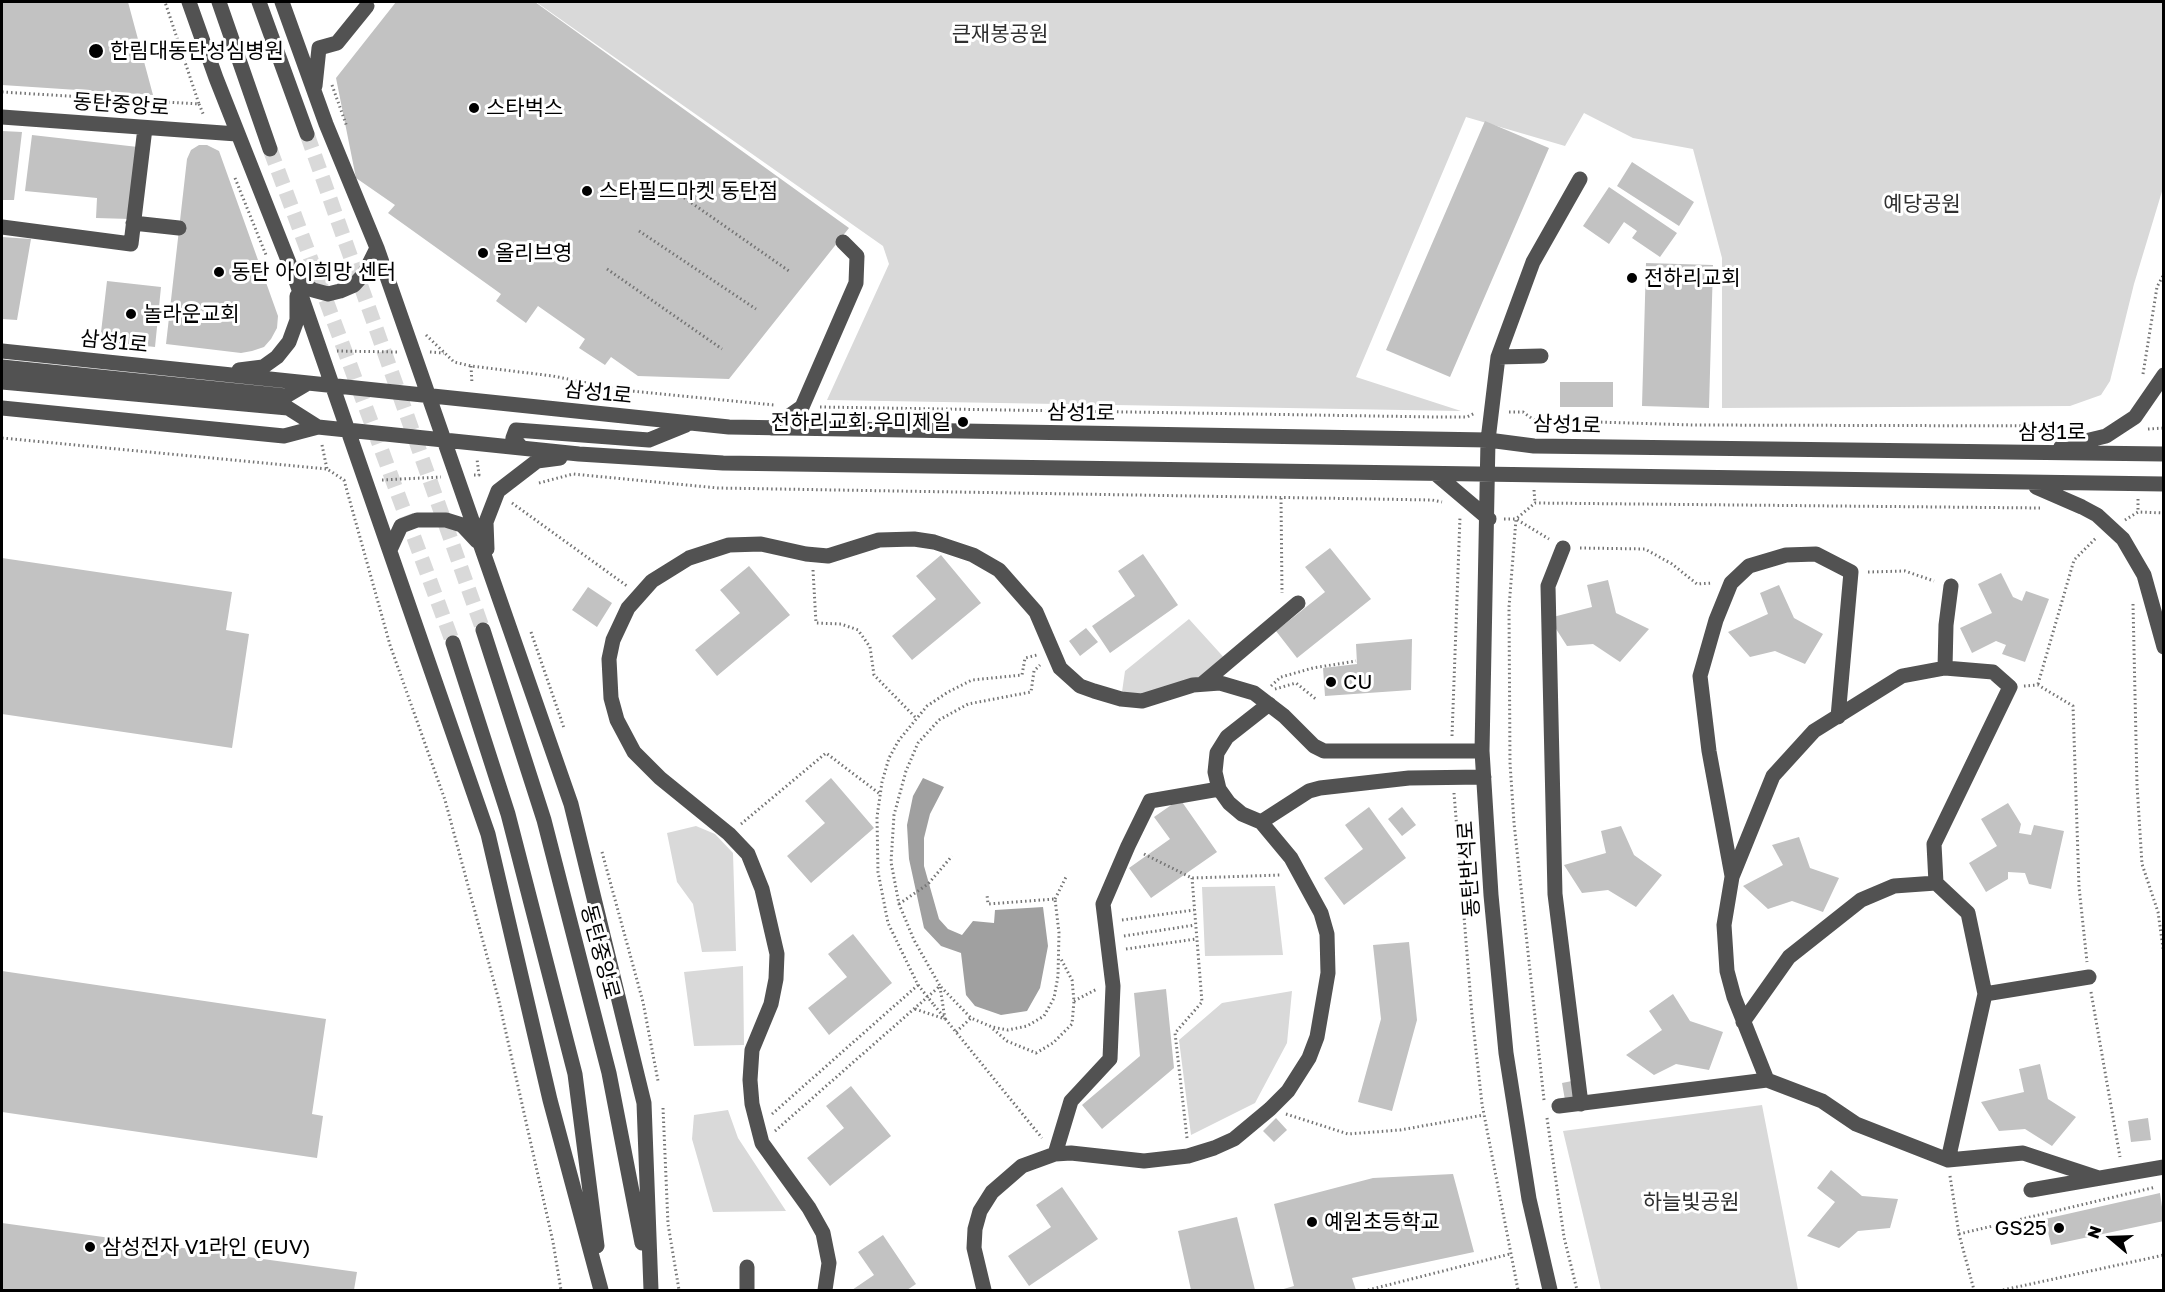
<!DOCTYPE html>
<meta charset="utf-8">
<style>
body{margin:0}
#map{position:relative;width:2165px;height:1292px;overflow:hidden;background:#fff;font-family:"Golos Text",sans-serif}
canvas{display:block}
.frame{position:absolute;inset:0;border:3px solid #000;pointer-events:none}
.north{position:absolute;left:2081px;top:1208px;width:60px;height:60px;-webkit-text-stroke:4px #fff;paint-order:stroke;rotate:289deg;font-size:16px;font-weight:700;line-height:24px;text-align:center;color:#000}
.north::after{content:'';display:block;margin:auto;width:21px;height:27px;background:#000;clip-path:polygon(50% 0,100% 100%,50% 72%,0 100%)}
</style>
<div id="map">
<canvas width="2165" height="1292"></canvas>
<div class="frame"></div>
<div class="north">N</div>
</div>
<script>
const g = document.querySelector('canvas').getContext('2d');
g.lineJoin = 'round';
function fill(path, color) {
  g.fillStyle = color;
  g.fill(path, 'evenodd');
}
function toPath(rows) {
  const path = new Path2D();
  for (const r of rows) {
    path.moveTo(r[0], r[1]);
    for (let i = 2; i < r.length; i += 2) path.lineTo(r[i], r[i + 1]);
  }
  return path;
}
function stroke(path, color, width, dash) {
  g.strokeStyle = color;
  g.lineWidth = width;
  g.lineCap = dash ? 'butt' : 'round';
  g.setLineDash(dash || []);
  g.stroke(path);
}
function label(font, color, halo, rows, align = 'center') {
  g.font = font + ' "Golos Text","Noto Sans KR",sans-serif';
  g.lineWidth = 6;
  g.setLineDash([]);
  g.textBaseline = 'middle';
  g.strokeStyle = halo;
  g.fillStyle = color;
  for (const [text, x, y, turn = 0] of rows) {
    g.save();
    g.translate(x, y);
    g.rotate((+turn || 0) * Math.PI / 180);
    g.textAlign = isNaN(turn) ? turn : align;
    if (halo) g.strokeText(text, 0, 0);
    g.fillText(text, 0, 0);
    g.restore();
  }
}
const green = toPath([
 [536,2,2163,2,2163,188,2134,284,2110,381,2101,395,2070,406,1722,408,1722,258,1693,149,1633,138,1584,113,1565,146,1466,117,1356,377,1461,411,827,400,889,264,883,246],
 [1189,619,1228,662,1202,684,1121,699,1125,671],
 [696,826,715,834,733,853,736,951,702,952,693,904,677,882,667,833],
 [1275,886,1283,955,1205,956,1202,887],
 [743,966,744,1045,694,1046,684,972],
 [1292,991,1287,1043,1255,1103,1191,1135,1179,1040,1222,1003],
 [1762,1105,1798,1290,1601,1290,1563,1131],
 [728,1110,738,1138,786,1211,713,1212,692,1139,694,1115]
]);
const water = toPath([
 [923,778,944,787,930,814,924,838,924,866,939,919,948,929,962,935,973,921,994,923,995,910,1043,907,1048,946,1040,988,1027,1011,1001,1015,975,1006,966,995,961,953,941,946,924,928,909,859,907,825,913,796]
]);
const building = toPath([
 [2,2,128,2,153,95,2,85],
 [396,2,535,2,849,228,729,379,638,376,611,357,605,365,579,348,585,339,538,306,526,323,496,301,501,294,388,213,395,205,356,178,336,78],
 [1485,121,1549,148,1450,377,1386,350],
 [2,131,22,132,14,200,2,200],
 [32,135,138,147,130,219,96,218,97,198,25,191],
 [199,145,207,145,219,151,278,316,277,328,271,339,264,347,252,351,241,353,166,344,187,159,191,150],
 [1632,162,1694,202,1679,226,1617,186],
 [1609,187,1677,233,1660,257,1632,238,1637,231,1624,222,1609,244,1583,226],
 [2,237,31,239,17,320,2,319],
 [1646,263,1713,265,1709,408,1642,406],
 [107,281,161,287,155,347,100,341],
 [1560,382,1613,382,1613,407,1560,407],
 [1330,548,1371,599,1297,658,1276,631,1325,592,1305,567],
 [1143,554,1178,605,1110,653,1092,626,1135,596,1118,571],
 [941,555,981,603,912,660,892,636,936,599,916,576],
 [2,558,232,592,226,630,249,634,232,748,2,714],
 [749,566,790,615,717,676,695,650,740,613,720,590],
 [2001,573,2013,597,2022,601,2026,591,2049,599,2025,662,2002,654,2006,645,1996,641,1972,653,1960,628,1992,613,1978,584],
 [1608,580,1616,613,1649,629,1620,662,1593,644,1567,646,1549,618,1592,607,1587,585],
 [1779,585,1794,618,1823,634,1805,664,1775,651,1750,657,1728,632,1768,614,1760,593],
 [588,587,612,603,597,627,572,610],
 [1086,628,1098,642,1080,656,1069,641],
 [1412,639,1411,690,1325,696,1323,668,1357,664,1356,644],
 [831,778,874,828,811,883,787,856,825,823,805,801],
 [1180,799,1217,852,1151,898,1129,868,1170,839,1154,817],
 [2008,803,2021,824,2019,833,2031,835,2034,825,2064,831,2051,889,2029,884,2025,873,2008,872,2008,879,1986,892,1969,863,1997,846,1981,819],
 [1369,807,1406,858,1344,905,1324,878,1363,849,1345,825],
 [1402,807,1416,825,1402,836,1388,819],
 [1621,826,1634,855,1662,875,1636,907,1608,890,1582,893,1564,865,1606,853,1601,831],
 [1799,837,1810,868,1839,878,1823,912,1792,901,1768,909,1743,886,1783,865,1772,845],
 [853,934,892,983,829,1035,808,1008,847,977,828,954],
 [1409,942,1417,1020,1392,1111,1358,1102,1381,1019,1373,945],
 [2,971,326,1019,312,1114,323,1116,317,1158,2,1112],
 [1166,989,1174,1068,1102,1129,1082,1105,1140,1056,1134,993],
 [1673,994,1690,1021,1723,1032,1709,1070,1676,1064,1654,1075,1626,1055,1662,1030,1649,1011],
 [2040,1064,2048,1099,2076,1117,2052,1146,2025,1129,1999,1131,1981,1102,2024,1092,2019,1069],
 [1572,1081,1575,1099,1565,1100,1562,1083],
 [851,1086,891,1136,830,1186,807,1158,844,1128,826,1106],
 [1276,1118,1287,1130,1274,1142,1263,1131],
 [2148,1118,2151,1140,2131,1142,2128,1121],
 [1831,1170,1862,1196,1898,1199,1890,1228,1858,1231,1839,1248,1807,1236,1835,1202,1817,1188],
 [1453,1174,1474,1252,1352,1278,1356,1290,1280,1290,1294,1286,1274,1204,1373,1178],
 [1062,1187,1098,1239,1029,1286,1008,1256,1051,1227,1036,1205],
 [2160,1193,2164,1221,2051,1245,2045,1219],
 [1237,1217,1255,1290,1191,1290,1178,1231],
 [2,1223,357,1272,354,1290,2,1290],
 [883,1235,916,1284,907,1290,852,1290,874,1275,858,1252]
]);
const minorTunnel = toPath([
 [307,134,483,630],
 [270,149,453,643]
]);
const path = toPath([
 [332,85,347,127],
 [2,92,199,104,165,2],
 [199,104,204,116],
 [235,178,266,255],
 [673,190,789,271],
 [639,231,756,309],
 [607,269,722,349],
 [426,335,454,362,471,366,553,376,621,390,774,405],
 [337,351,397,352],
 [430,352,444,353],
 [471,366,472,384],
 [2143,374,2157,287,2164,274],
 [820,407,1436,417,1467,417,1475,413],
 [1509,412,1523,412,1534,420,1693,425,2069,426],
 [2148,429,2164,428],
 [2,438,327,469,344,480,390,645,445,800,498,997,553,1242,561,1290],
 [322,445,327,469],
 [474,475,479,475,477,459],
 [382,480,441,477],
 [539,483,573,474,718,488,1432,500,1442,502],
 [1534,490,1535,503],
 [1281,498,1282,593],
 [2138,499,2138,512],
 [512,503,627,586],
 [1504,519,1516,519,1549,539],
 [2125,520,2138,512,2164,513],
 [1580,548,1645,549,1672,564,1697,584,1713,583],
 [813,570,816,623,841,624,858,630,870,647,874,675,916,718],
 [1868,572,1905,571,1934,581],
 [2133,604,2137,785,2142,864,2158,912,2164,955],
 [531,632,564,728],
 [2038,684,2074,560,2097,537],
 [1271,686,1281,677,1313,668,1356,661],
 [2024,686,2038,685,2073,706,2079,887,2087,962],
 [1275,689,1296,683,1317,700],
 [1452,736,1460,517],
 [1454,793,1472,1015,1482,1104,1518,1290],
 [741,824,826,753,880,794],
 [602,852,643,1002,658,1081],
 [1144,854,1192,878,1281,875],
 [1055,899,1067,875],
 [899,904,928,884,952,856],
 [1122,920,1194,910],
 [1124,936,1195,925],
 [1126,949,1196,939],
 [941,987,971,1018],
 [2091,992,2120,1157],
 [1074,1001,1097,989],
 [934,1005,1042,1138],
 [915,1009,945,1019,940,987],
 [993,1029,1007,1041,1036,1053,1053,1043,1072,1024,1074,1001,1072,980,1060,957],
 [956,1032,971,1018,992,1027,1008,1030,1027,1026,1044,1016,1054,998,1058,976,1059,933,1055,899,988,904,987,895],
 [1544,1100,1514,823,1510,763,1509,607,1516,519,1535,503,2040,508],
 [663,1108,668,1224,679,1290],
 [772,1114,918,985,888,923,878,872,877,817,882,782,889,758,899,740,927,706,948,692,972,680,1022,675,1025,658,1037,655],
 [1286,1114,1348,1134,1400,1130,1484,1115],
 [1547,1118,1564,1237,1577,1290],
 [775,1131,940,986,914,940,899,904,891,862,894,815,906,771,918,743,939,720,968,704,1031,692,1034,671,1040,665],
 [1187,1138,1175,1033,1202,1002,1192,878],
 [1950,1176,1959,1234,1974,1290],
 [1959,1234,2156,1187],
 [1368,1290,1510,1254],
 [2003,1290,2164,1255]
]);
const minor = toPath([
 [189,2,216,78,295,278,488,834,550,1100,601,1290],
 [219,2,270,149],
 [259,2,307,134],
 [282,2,326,124,377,248,571,804,644,1103,651,1290],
 [315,86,319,48,337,43,367,6],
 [2,117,237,134],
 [133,223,179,228],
 [2,227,131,244,145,128],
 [295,278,313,290,328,294,340,291,354,285,364,274,377,248],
 [2,351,729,427,1488,440,1534,446,2164,454],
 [1498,357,1541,356],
 [2,367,286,396,308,383],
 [239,370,263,367,277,357,289,342,297,320,297,296],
 [2,382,288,408,318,427],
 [2,408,284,436,318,427,579,454,723,463,2164,484],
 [772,428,802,407,856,283,857,256,843,242],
 [2061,447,2106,436,2135,417,2164,375],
 [522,448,513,438,516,430,649,440,686,425],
 [1437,475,1489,519],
 [2036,487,2082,507,2097,515,2123,539,2144,575,2164,647],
 [1563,548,1548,586,1555,894,1581,1104],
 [487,549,486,522,498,491,537,461,560,458],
 [390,550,401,526,417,520,446,520,462,525,477,541],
 [1951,586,1946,625,1945,668,1993,672,2010,687,1934,844,1936,883,1968,913,1985,994,1948,1160,2023,1153,2099,1178],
 [483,630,544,820,609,1073,642,1243],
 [453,643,508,814,575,1074,597,1246],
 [1945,668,1902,676,1814,731,1773,776,1732,877,1724,925,1727,971,1734,997,1767,1080,1822,1101,1856,1124,1948,1160],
 [1202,684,1298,603],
 [1261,822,1309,791,1320,788,1409,778,1484,777],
 [1732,876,1709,751,1700,676,1716,620,1731,583,1749,566,1786,555,1816,554,1851,572,1838,717],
 [1985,994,2089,977],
 [1743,1022,1789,957,1861,900,1894,886,1936,883],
 [1559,1106,1767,1080],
 [1055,1154,1071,1101,1110,1059,1113,986,1103,904,1128,846,1150,801,1219,789],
 [2031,1190,2164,1167],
 [747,1267,747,1290],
 [825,1290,829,1263,823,1233,809,1208,762,1143,752,1104,750,1080,752,1050,771,1004,776,979,777,954,762,889,748,854,729,834,660,778,634,752,617,720,611,698,609,659,613,640,628,608,652,581,689,558,729,545,761,544,806,554,828,556,879,540,914,539,934,542,973,555,999,570,1036,612,1060,668,1080,686,1094,691,1121,699,1142,701,1193,685,1220,683,1254,693,1284,716,1314,746,1324,751,1482,751],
 [984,1290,974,1248,975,1229,980,1211,992,1192,1022,1166,1055,1154,1071,1153,1144,1161,1188,1156,1214,1148,1234,1139,1270,1109,1288,1091,1309,1058,1317,1037,1328,973,1327,934,1321,913,1291,858,1261,822,1242,814,1229,803,1219,789,1215,772,1217,753,1227,737,1269,704],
 [1550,1290,1529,1199,1506,1053,1491,895,1482,751,1488,440,1498,357,1533,262,1580,179]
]);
const pathBridge = toPath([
 [918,985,934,1005]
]);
const markers = [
 [96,51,8,"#000"],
 [474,108,6,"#000"],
 [587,191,6,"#000"],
 [483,253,6,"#000"],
 [219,272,6,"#000"],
 [1632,278,6,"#000"],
 [131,314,6,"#000"],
 [963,422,6,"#000"],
 [1331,682,6,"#000"],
 [1312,1222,6,"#000"],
 [2059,1228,6,"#000"],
 [90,1247,6,"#000"]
];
const parkNames = [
 ["큰재봉공원",1000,34],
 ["예당공원",1922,204],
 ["하늘빛공원",1691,1202]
];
const poiNames = [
 ["한림대동탄성심병원",110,51],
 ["스타벅스",486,108],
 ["스타필드마켓 동탄점",599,191],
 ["올리브영",495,253],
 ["동탄 아이희망 센터",231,272],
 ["전하리교회",1644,278],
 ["놀라운교회",143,314],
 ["전하리교회.우미제일",951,422,"right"],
 ["CU",1343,682],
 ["예원초등학교",1324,1222],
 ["GS25",2047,1228,"right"],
 ["삼성전자 V1라인 (EUV)",102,1247]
];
const streetNames = [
 ["동탄중앙로",121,105,4],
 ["삼성1로",114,342,6],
 ["삼성1로",598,393,6],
 ["삼성1로",1081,413,1],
 ["삼성1로",1567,425,2],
 ["삼성1로",2052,432],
 ["동탄반석로",1469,869,-94],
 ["동탄중앙로",600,952,75]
];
fill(green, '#d9d9d9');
fill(water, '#a0a0a0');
fill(building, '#c2c2c2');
stroke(minorTunnel, '#d9d9d9', 15, [15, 8]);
stroke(path, '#747474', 3, [1.5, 3]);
stroke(minor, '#525252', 15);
stroke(pathBridge, '#747474', 3, [1.5, 3]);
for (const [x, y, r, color] of markers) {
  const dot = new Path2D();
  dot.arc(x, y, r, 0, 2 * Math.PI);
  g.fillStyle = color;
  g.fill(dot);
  stroke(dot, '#fff', 2);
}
label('21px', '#303030', '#fff', parkNames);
label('21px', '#000', '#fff', poiNames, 'left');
label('21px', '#000', '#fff', streetNames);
</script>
